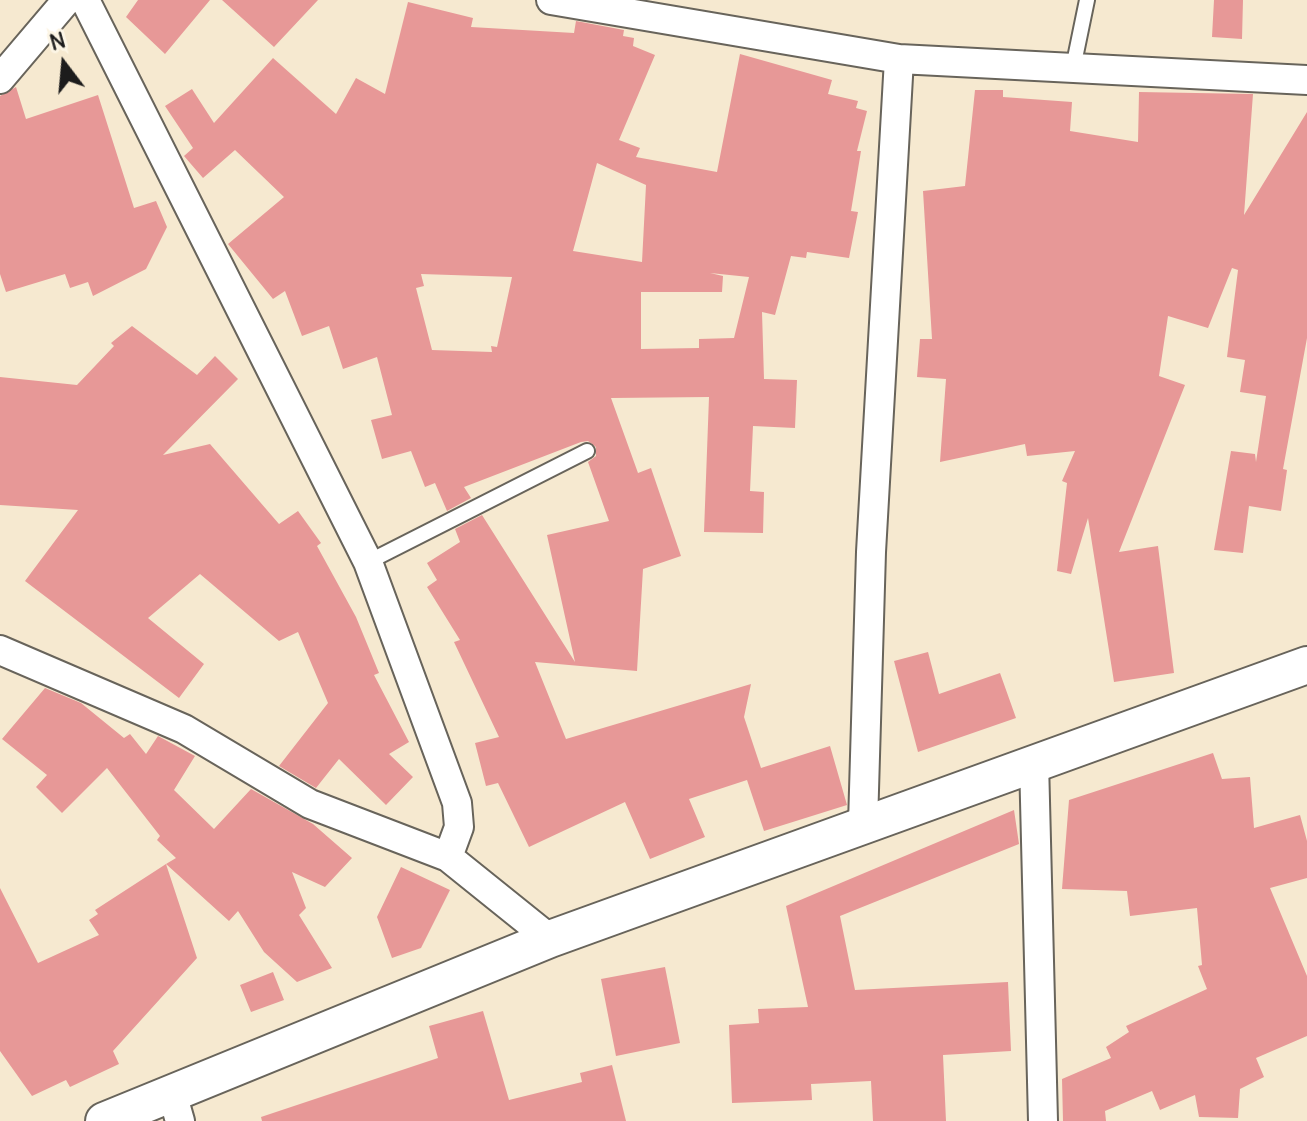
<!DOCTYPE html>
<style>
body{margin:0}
#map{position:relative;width:1307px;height:1121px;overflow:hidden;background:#f6e9d0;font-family:Delius,sans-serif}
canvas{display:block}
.north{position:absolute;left:24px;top:24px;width:80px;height:80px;-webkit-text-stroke:6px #fcf5e5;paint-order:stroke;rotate:344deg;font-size:22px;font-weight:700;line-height:32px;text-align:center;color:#1c1c1c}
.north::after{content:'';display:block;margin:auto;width:28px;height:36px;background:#1c1c1c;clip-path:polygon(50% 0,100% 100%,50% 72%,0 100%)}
</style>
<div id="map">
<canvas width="1307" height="1121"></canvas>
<div class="north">N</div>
</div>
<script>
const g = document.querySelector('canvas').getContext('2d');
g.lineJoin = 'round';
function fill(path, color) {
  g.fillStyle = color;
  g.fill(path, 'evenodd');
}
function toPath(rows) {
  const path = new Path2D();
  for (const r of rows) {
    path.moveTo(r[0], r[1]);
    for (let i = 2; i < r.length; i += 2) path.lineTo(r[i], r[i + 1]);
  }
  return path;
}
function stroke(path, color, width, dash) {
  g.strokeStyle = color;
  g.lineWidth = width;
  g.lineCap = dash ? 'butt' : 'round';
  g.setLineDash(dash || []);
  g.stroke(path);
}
const building = toPath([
 [138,0,210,0,165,54,126,17],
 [222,0,318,0,274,47],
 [1214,0,1243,0,1242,39,1212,37],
 [408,2,473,18,471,27,574,33,576,21,624,30,623,36,634,38,633,46,655,55,619,140,640,148,636,157,717,172,740,54,832,80,828,94,858,101,856,108,867,111,857,151,861,151,851,211,858,212,849,258,807,252,806,258,791,256,775,315,762,312,764,379,797,380,795,428,753,426,750,491,764,492,763,533,704,532,709,397,611,398,638,473,651,468,681,556,643,569,637,671,535,662,566,739,751,684,744,717,761,768,830,746,847,805,764,831,747,780,689,799,705,837,650,859,625,802,529,847,498,783,486,786,475,743,499,737,454,642,460,640,427,587,437,580,427,563,460,542,455,529,482,515,575,662,547,535,609,521,588,462,596,456,596,447,588,441,581,442,464,487,471,498,447,511,435,483,425,487,411,451,382,459,371,420,392,415,377,357,343,369,329,326,302,336,285,291,273,299,228,244,284,197,235,150,203,178,184,156,193,148,165,106,192,89,214,123,273,58,336,114,356,78,385,94],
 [597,163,646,185,642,262,573,251],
 [710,273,749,277,734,338,699,339,699,348,641,349,641,292,722,292,723,276],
 [421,274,512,277,497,347,491,346,492,352,432,350,416,288,424,286],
 [16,87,26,119,98,95,134,208,156,201,167,227,146,269,93,296,88,282,70,288,65,274,6,292,0,274,0,96],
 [975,90,1003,90,1003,97,1072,102,1070,131,1138,142,1139,92,1253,94,1244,215,1307,112,1307,338,1283,469,1287,470,1281,511,1249,506,1243,553,1214,550,1231,451,1255,454,1256,462,1266,396,1240,392,1245,360,1227,357,1238,270,1232,268,1208,328,1168,316,1159,376,1185,385,1119,552,1158,546,1174,673,1114,682,1088,518,1071,574,1057,571,1067,483,1062,481,1075,451,1027,456,1025,444,940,462,946,379,917,377,920,339,932,339,923,191,965,186],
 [132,326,197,375,215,356,238,379,163,455,210,444,279,524,298,511,321,543,317,546,356,617,379,673,374,675,409,742,389,754,413,777,386,805,339,759,316,788,279,766,328,703,298,632,279,641,200,574,148,618,204,664,179,698,25,581,78,510,0,505,0,377,77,385,114,346,111,343],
 [928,652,939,694,1000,673,1016,718,918,752,894,661],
 [45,688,81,703,124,738,130,734,146,754,158,736,195,756,174,790,214,829,251,789,313,824,352,858,325,887,292,872,306,908,299,915,332,968,297,982,264,952,238,911,229,921,166,864,176,858,157,840,160,836,107,768,62,813,36,787,47,775,2,739],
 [1213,753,1222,779,1250,777,1254,828,1300,815,1307,841,1307,878,1270,888,1307,976,1307,1036,1256,1058,1264,1077,1240,1089,1238,1118,1199,1117,1195,1095,1160,1110,1152,1091,1105,1111,1106,1121,1063,1121,1062,1079,1111,1058,1106,1047,1129,1032,1126,1026,1207,989,1198,966,1202,965,1197,908,1130,916,1127,891,1062,889,1069,800],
 [1014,810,1019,844,840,916,855,990,1008,982,1011,1051,943,1055,946,1121,873,1121,871,1081,811,1084,812,1100,732,1103,729,1025,759,1023,758,1009,808,1007,786,906],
 [166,864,197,958,113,1051,119,1064,70,1087,66,1080,32,1096,0,1051,0,888,38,963,99,935,89,920,98,914,95,910],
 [401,867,450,890,421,948,392,958,377,917],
 [665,967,680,1043,616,1056,601,979],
 [273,972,284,1000,251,1012,240,985],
 [483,1011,509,1100,582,1082,580,1073,612,1065,626,1121,262,1121,261,1117,438,1058,429,1026]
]);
const service = toPath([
 [1073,68,1087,0],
 [368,562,587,451]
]);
const minor = toPath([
 [85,0,368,562,457,803,459,827,448,857],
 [551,0,899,59,1307,80],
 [0,79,67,0],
 [0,650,184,729,310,804,448,857,550,939],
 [1034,761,1043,1121],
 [863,824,871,552,899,59],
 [172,1093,180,1121]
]);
const tertiary = toPath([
 [104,1121,550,939,1307,665]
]);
fill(building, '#e79897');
stroke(service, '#68645b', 18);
stroke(minor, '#68645b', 32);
stroke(tertiary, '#68645b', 40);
stroke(service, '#fff', 14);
stroke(minor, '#fff', 28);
stroke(tertiary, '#fff', 36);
</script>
